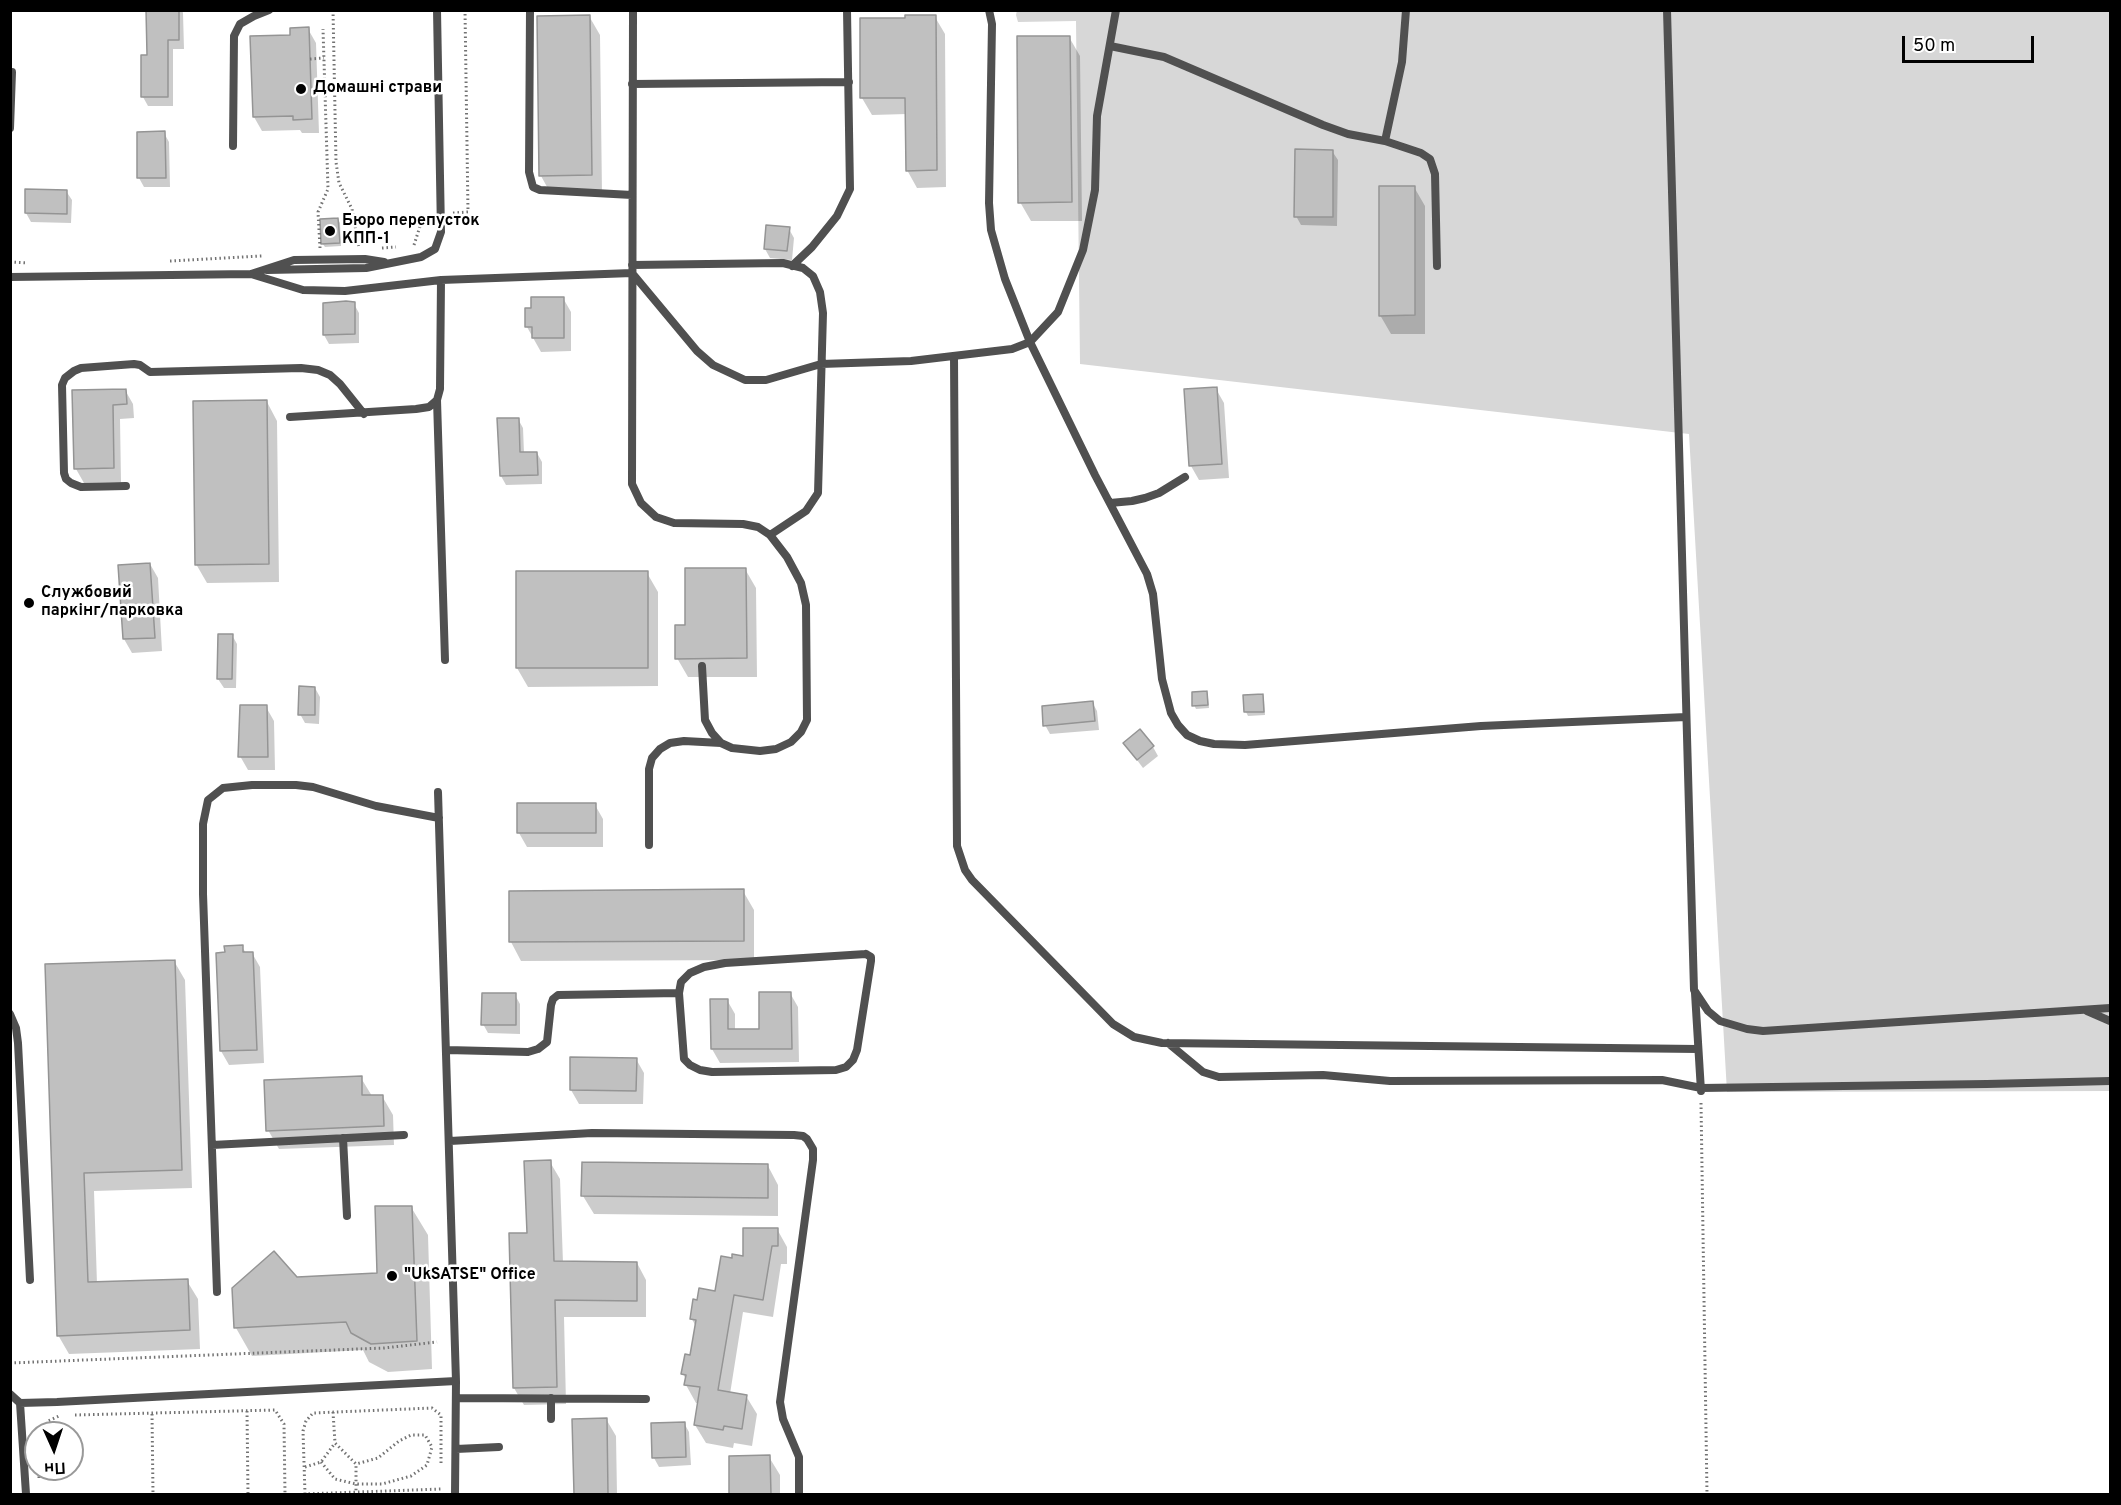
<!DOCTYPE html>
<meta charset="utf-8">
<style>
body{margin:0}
#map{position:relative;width:2121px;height:1505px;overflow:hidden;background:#fff;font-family:Overpass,sans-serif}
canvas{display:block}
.frame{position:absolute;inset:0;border:12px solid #000;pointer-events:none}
.north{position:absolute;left:24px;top:1421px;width:60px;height:60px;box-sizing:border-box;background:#fff;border:2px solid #999;border-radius:50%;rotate:177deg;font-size:16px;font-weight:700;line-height:24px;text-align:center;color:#000}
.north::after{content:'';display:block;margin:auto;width:21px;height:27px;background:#000;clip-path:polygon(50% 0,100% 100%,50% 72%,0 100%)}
.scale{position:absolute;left:1902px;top:36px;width:132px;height:27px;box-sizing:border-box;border:3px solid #000;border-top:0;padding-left:8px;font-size:18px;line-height:21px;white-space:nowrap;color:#000;-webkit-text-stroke:4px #fff;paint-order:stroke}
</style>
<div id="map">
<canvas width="2121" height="1505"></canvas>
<div class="frame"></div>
<div class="north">Пн</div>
<div class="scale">50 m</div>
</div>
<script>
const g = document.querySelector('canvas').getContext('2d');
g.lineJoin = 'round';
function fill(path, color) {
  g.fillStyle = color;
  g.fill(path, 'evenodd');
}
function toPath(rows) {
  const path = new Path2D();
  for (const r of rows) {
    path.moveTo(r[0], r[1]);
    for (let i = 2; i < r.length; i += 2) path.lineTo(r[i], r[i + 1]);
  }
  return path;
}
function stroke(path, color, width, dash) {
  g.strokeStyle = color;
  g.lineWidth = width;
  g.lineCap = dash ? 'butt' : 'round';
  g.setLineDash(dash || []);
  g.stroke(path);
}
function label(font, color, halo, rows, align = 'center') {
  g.font = font + ' Overpass,sans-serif';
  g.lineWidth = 5;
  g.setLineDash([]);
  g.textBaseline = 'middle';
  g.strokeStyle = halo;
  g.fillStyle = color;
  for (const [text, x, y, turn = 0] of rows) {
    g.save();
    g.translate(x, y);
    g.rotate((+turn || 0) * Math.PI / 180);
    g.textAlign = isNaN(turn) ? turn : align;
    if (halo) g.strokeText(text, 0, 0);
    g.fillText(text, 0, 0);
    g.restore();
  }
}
const green = toPath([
 [1017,10,2110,11,2110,1091,1727,1092,1689,434,1080,364,1076,21,1018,22,1016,15]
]);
const shadow = toPath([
 [148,10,182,10,183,13,184,49,173,49,173,106,148,106,143,97,148,56],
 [589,16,600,35,602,194,551,194,541,176],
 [935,17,945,34,946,187,917,188,907,170,907,114,872,115,862,98,906,19],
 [308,29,316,43,319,133,302,133,300,130,262,131,254,117,291,37],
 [1069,37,1080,56,1082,221,1031,221,1020,202],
 [164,133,169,142,170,187,144,187,139,178],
 [1332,151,1338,160,1337,226,1301,225,1296,216],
 [1414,187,1425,206,1425,334,1391,334,1380,315],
 [66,191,72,200,71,223,31,222,26,213],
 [338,219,340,223,341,246,325,247,322,243],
 [789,229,794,238,792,260,770,258,765,249],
 [563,298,571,312,571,351,541,352,527,327,527,309,533,309],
 [354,304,359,313,359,343,329,344,324,335],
 [1216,389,1224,403,1229,478,1199,480,1191,466],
 [125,390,133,404,134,418,120,419,121,482,84,483,76,469,74,391],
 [267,402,277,421,279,582,207,583,196,564],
 [518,419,523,428,524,453,537,453,542,462,542,484,506,485,501,476],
 [150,564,158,578,162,651,132,653,124,639],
 [745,569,756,588,757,677,688,677,677,658,687,627],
 [647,573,658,592,658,686,528,687,517,668],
 [232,635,237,644,236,688,224,688,218,679],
 [315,688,320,697,319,724,305,723,300,714],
 [1206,693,1208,697,1209,708,1196,709,1194,705],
 [1245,696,1262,696,1264,700,1265,715,1248,716,1246,712],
 [1092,702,1097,711,1099,730,1050,734,1045,725],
 [266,707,274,721,275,770,248,770,240,756],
 [1125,744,1153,747,1158,756,1143,768],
 [595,805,603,819,603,847,527,847,519,833],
 [743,891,754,910,754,960,521,961,511,942],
 [242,947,246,953,252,953,260,967,264,1063,229,1065,221,1051],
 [174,961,185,980,192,1188,94,1191,97,1284,187,1281,198,1299,200,1349,69,1354,58,1335,47,966],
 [790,993,798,1007,799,1062,720,1063,712,1049,727,1000,735,1014,735,1031,761,1031],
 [515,995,520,1004,520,1034,488,1033,483,1024],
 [636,1059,644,1073,643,1104,579,1104,571,1090],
 [361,1078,372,1096,382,1096,393,1115,394,1145,279,1149,268,1130],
 [550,1162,560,1179,563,1263,637,1263,646,1280,646,1317,564,1317,566,1404,524,1405,514,1388,529,1234],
 [768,1166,778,1185,778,1216,594,1214,583,1196],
 [411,1207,428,1235,432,1369,388,1372,369,1362,363,1350,252,1356,236,1328,233,1289,379,1275],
 [777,1229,787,1247,787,1264,781,1264,773,1317,743,1312,730,1394,746,1396,757,1414,752,1446,734,1443,733,1448,706,1443,695,1425,699,1403,696,1403,686,1385,687,1381,683,1374,691,1356,696,1327,692,1319,716,1293,733,1260,745,1258],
 [606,1419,616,1436,617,1494,575,1494,574,1420],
 [684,1423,689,1432,691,1465,659,1467,654,1458],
 [730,1457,769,1457,780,1475,780,1494,731,1494]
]);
const building = toPath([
 [146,10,179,10,179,40,168,40,168,97,141,97,141,55,147,55,146,10],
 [590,15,592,175,539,176,537,16,590,15],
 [905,15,936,15,937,170,906,171,905,98,860,98,860,18,905,18,905,15],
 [309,27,312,119,293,120,293,116,253,117,250,36,290,35,290,28,309,27],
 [1017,36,1070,36,1072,202,1018,203,1017,36],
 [165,131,166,178,137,178,137,132,165,131],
 [1295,149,1333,150,1333,217,1294,217,1295,149],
 [1379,186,1415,186,1415,315,1379,316,1379,186],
 [25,189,67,190,67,214,25,213,25,189],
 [338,218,340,243,321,244,320,219,338,218],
 [766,225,790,227,787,251,764,249,766,225],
 [531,297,564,297,564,338,532,338,532,327,525,327,525,308,531,308,531,297],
 [346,301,355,302,355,334,323,335,323,303,346,301],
 [1217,387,1222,464,1189,466,1184,389,1217,387],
 [126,389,127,404,113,405,114,468,74,469,72,390,126,389],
 [267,400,269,564,195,565,193,401,267,400],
 [497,418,519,418,520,452,537,452,538,475,500,476,497,418],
 [150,563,155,638,123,639,118,565,150,563],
 [685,568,746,568,747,658,675,659,675,625,685,625,685,568],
 [516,571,648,571,648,668,516,668,516,571],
 [218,634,233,634,232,679,217,679,218,634],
 [299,686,315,687,315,715,298,715,299,686],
 [1207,691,1208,705,1192,706,1192,692,1207,691],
 [1263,694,1264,712,1244,712,1243,695,1263,694],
 [1093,701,1095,721,1043,726,1042,706,1093,701],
 [240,705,267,705,268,757,238,757,240,705],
 [1140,729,1154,746,1137,760,1123,743,1140,729],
 [517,803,596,803,596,833,517,833,517,803],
 [744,889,744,941,509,942,509,891,744,889],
 [243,945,243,952,253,952,257,1050,220,1051,216,953,225,952,224,946,243,945],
 [175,960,182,1170,84,1173,88,1282,188,1279,190,1330,57,1336,45,964,175,960],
 [759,992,791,992,792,1049,711,1049,710,999,728,999,728,1029,759,1029,759,992],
 [482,993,516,993,516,1025,481,1025,482,993],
 [570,1057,637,1058,636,1091,570,1090,570,1057],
 [362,1076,362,1095,383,1095,384,1126,266,1131,264,1080,362,1076],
 [551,1160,554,1261,637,1262,637,1301,555,1300,557,1387,513,1388,509,1233,527,1233,524,1161,551,1160],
 [582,1162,768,1164,768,1198,581,1196,582,1162],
 [375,1206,412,1206,417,1341,371,1344,351,1333,346,1322,234,1328,232,1288,274,1251,297,1277,377,1273,375,1206],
 [743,1228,778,1228,778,1246,772,1246,763,1300,734,1295,718,1390,747,1395,742,1429,724,1426,723,1430,694,1425,700,1387,684,1385,686,1375,681,1374,685,1354,690,1355,696,1320,690,1319,693,1299,697,1300,699,1288,715,1291,721,1256,732,1258,732,1254,743,1256,743,1228],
 [607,1418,608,1494,574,1494,572,1419,607,1418],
 [685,1422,686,1457,652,1458,651,1423,685,1422],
 [770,1455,771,1494,729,1494,729,1456,770,1455]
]);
const path = toPath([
 [333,10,336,162,339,183,352,209,359,248],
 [310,59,324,58],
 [453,213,468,212,465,10],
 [414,245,423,217,428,216],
 [320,248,318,212,328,189,323,29],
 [382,248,396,247],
 [170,261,262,256],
 [10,262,28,263],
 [1701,1103,1707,1494],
 [10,1363,384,1348,437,1342],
 [247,1411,248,1494],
 [333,1412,335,1443,356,1464,356,1493],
 [152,1414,153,1494],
 [75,1415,275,1410,284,1424,285,1494],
 [44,1433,48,1421,59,1416],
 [321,1462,335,1479,356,1484,382,1484,411,1476,427,1465,432,1447,425,1435,411,1435,399,1441,378,1458,356,1464],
 [305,1467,321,1462,335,1443],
 [39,1478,39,1469],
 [304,1494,441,1489,441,1487],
 [305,1494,303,1431,306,1421,313,1413,432,1408,441,1415,441,1465]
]);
const service = toPath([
 [530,10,529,172,533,187,540,190,632,195],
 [633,10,632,484,641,503,656,517,674,523,743,524,758,527,770,535,787,557,801,583,806,605,807,720,801,732,791,742,776,749,760,751,732,748,721,743,712,733,705,720,702,666],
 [989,10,992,24,989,203,991,230,1005,279,1030,342,1095,475,1147,574,1153,594,1162,679,1171,713,1178,725,1187,735,1200,741,1214,744,1245,745,1481,726,1686,717],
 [1667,10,1694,990,1708,1011,1720,1021,1747,1029,1763,1031,2110,1008],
 [1110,46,1164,57,1323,125,1348,134,1385,141,1421,153,1430,159,1435,174,1437,266],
 [632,84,849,82],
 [10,128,12,72],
 [1385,141,1402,62,1406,10],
 [233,146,234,36,240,24,254,16,269,10],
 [632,265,783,263,803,268,813,276,820,292,823,313,818,493,806,511,770,535],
 [792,266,812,247,837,216,850,189,847,10],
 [267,270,366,268,421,257,435,249,441,232,437,10],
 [251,274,303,290,345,291,441,280,632,273,697,351,713,365,745,380,766,380,821,364,911,361,1012,349,1030,342,1058,312,1083,250,1095,190,1097,116,1116,10],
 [10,277,251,274,294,260,365,259,384,262],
 [954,356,957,846,965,870,972,880,1113,1024,1134,1037,1162,1043,1698,1049],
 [437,400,445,660],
 [290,417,416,409,429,407,437,400,440,389,441,280],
 [126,486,81,487,71,483,66,479,64,473,62,385,65,378,74,371,81,368,134,364,140,365,150,372,301,368,318,370,330,375,340,384,364,414],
 [1110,503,1132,501,1145,498,1159,493,1185,477],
 [438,792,456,1381,455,1494],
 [649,845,649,769,652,758,660,749,670,743,684,741,721,743],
 [866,954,871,957,871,961,857,1050,853,1060,846,1067,836,1070,712,1072,700,1070,690,1065,684,1059,679,993,681,982,690,973,704,967,725,963,866,954],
 [1695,993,1701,1091],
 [2087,1011,2110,1021],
 [10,1014,16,1028,18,1043,30,1280],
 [1168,1043,1203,1072,1219,1077,1323,1075,1390,1081,1662,1080,1701,1088,1987,1084,2110,1081],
 [447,1050,528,1052,538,1049,547,1042,551,1005,553,999,558,995,679,993],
 [343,1138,347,1216],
 [450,1141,592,1133,794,1135,803,1136,807,1139,813,1149,813,1160,780,1402,783,1419,799,1457,799,1494],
 [212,1145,404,1135],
 [217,1292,203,894,203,824,208,800,223,788,252,785,296,785,313,787,376,806,439,818],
 [10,1394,20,1403,57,1402,456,1381],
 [456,1398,646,1399],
 [20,1403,26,1494],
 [551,1419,551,1398],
 [456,1449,499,1447]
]);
const markers = [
 [301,89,6,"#000"],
 [330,231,6,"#000"],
 [29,603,6,"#000"],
 [392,1276,6,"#000"]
];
const poiNames = [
 ["Домашні страви",313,89],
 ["Бюро перепусток",342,222],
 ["КПП-1",342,240],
 ["Службовий",41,594],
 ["паркінг/парковка",41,612],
 ["\"UkSATSE\" Office",404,1276]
];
fill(green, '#d7d7d7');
fill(shadow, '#0003');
fill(building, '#c0c0c0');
stroke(building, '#949494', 1.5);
stroke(path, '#727272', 3, [1.5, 3]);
stroke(service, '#505050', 8);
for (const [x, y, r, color] of markers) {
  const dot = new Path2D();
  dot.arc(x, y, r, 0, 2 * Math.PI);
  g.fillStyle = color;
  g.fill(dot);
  stroke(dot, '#fff', 2);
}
label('bold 16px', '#000', '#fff', poiNames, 'left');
</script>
